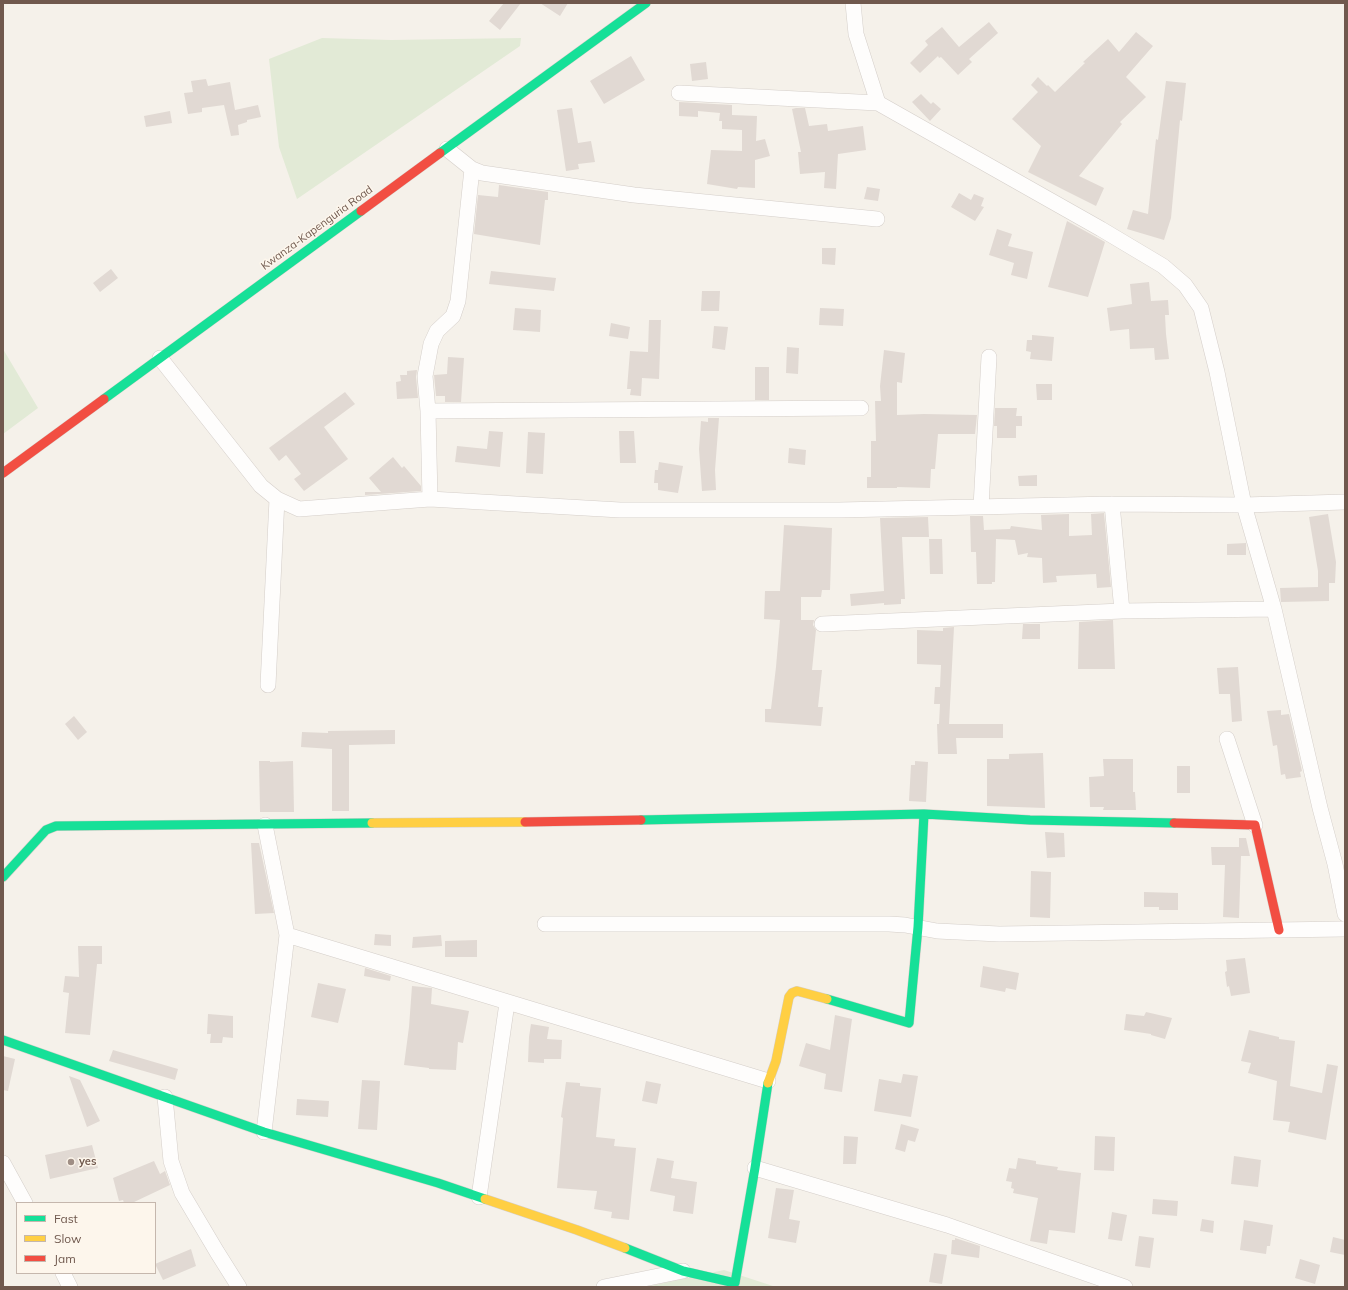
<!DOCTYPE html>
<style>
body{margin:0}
#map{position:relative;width:1348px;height:1290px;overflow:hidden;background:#f5f1ea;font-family:Mulish,sans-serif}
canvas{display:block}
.frame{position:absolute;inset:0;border:4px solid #70594e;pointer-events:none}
.legend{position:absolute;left:16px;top:1202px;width:140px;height:72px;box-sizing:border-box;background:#fdf6ec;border:1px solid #c5b7ad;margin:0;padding:5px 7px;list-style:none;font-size:12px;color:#70594e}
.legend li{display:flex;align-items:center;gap:8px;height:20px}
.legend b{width:20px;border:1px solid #c5b7ad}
</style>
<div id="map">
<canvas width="1348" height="1290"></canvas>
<div class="frame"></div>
<ul class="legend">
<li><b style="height:5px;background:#16e098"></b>Fast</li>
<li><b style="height:5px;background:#ffcf43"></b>Slow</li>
<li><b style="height:5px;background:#f24e42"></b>Jam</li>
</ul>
</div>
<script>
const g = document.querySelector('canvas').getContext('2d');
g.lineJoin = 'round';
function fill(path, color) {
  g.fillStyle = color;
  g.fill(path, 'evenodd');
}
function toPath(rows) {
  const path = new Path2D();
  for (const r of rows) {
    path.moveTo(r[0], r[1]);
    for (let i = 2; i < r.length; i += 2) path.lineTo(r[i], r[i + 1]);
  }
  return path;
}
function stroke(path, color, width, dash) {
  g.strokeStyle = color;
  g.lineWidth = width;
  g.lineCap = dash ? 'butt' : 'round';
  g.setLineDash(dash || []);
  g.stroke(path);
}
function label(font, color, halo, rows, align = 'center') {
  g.font = font + ' Mulish,sans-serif';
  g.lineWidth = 3;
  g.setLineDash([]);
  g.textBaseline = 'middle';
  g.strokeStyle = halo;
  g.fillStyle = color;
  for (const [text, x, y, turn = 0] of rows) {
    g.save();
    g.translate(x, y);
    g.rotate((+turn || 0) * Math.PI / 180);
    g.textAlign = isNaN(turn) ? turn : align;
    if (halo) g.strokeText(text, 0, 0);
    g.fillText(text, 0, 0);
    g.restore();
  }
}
const green = toPath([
 [322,38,391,40,521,38,520,46,297,199,279,147,269,59],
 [3,349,38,408,3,434],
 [724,1270,776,1287,646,1287]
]);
const building = toPath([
 [504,3,521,3,500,30,489,21],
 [540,3,568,3,560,16],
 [989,22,998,33,969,59,972,62,958,75,941,57,939,58,938,56,920,73,910,63,928,45,925,41,942,27,959,47],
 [1136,32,1153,46,1126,77,1146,97,1120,122,1122,124,1079,176,1104,188,1096,206,1028,172,1041,146,1012,119,1038,92,1031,85,1038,77,1047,86,1048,85,1055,92,1085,63,1083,62,1108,39,1119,52],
 [631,56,645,80,604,104,590,81],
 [706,62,708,79,692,81,690,64],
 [206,79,208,86,230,82,235,110,258,105,261,117,247,120,247,122,238,125,239,135,231,136,224,105,202,108,202,112,188,114,184,93,193,92,191,81],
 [1166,81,1186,83,1182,121,1180,120,1171,218,1164,240,1127,229,1133,210,1148,214,1156,139,1158,140],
 [921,94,931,104,933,102,941,109,930,121,912,102],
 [679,102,732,105,732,115,757,116,756,141,765,139,770,156,755,160,755,188,738,187,737,189,707,184,711,150,742,151,742,130,722,129,722,121,719,121,720,113,698,111,698,117,679,116],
 [572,108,578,143,591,141,595,162,578,164,579,169,566,171,557,110],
 [796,108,805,108,809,126,827,124,828,131,863,126,866,150,838,154,836,189,824,188,825,172,800,174,798,152,801,152,792,109],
 [170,111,172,123,146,127,144,116],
 [499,185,548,192,548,200,545,200,540,245,474,234,478,195,498,197],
 [867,187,880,189,878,201,864,199],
 [959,193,971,200,974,194,984,198,981,206,984,207,975,221,951,207],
 [1067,221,1105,242,1088,297,1048,287],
 [997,229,1012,234,1008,246,1033,252,1027,279,1011,275,1014,263,989,255],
 [822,248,836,248,835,265,822,264],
 [111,269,118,278,100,292,93,283],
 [491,271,556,278,554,291,489,284],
 [1149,282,1151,301,1168,300,1169,315,1165,315,1166,334,1169,359,1155,360,1154,348,1130,349,1129,329,1110,331,1107,308,1132,304,1130,284],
 [702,291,720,291,719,311,701,311],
 [515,308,541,310,540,332,513,330],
 [820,308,844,309,843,326,819,325],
 [649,320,661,320,659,379,642,378,641,396,630,395,631,389,627,389,630,351,648,352],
 [611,323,630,327,628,339,609,336],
 [714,326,728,327,725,350,712,348],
 [1032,335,1054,337,1052,361,1030,359,1031,352,1026,351,1027,340,1032,340],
 [787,347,799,348,798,374,786,373],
 [884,350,905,353,902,383,897,382,897,415,924,414,977,415,975,434,938,434,935,469,931,469,930,488,897,487,897,488,867,488,867,477,871,477,871,441,876,441,875,401,881,401,880,386],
 [448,357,464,358,461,402,445,402,445,396,436,396,434,375,447,374],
 [755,367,769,367,769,400,755,400],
 [417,370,416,377,418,398,397,399,396,382,401,381,400,375,407,375,407,371],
 [1036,384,1052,384,1052,400,1037,400],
 [345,392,355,404,324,427,348,459,304,491,294,479,301,474,286,455,279,461,269,448],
 [995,408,1017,408,1016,416,1022,416,1022,426,1016,426,1016,438,997,438,997,426,994,426],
 [708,418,719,418,715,470,716,490,702,491,699,449,701,421,708,422],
 [489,431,503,432,500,467,455,462,457,446,487,449],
 [619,431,634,431,636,463,620,463],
 [528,432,545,433,543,474,526,473],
 [789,448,806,450,805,465,788,463],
 [393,457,402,468,404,466,421,486,421,491,365,495,365,492,381,492,369,478],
 [659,462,683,466,678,493,658,490,658,483,654,483,655,470,658,470],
 [1037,475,1037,486,1019,486,1018,476],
 [1104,513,1111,587,1097,588,1096,574,1056,576,1057,582,1043,583,1042,558,1027,557,1028,553,1018,555,1015,540,996,539,995,582,992,582,992,584,977,584,976,552,971,552,970,516,983,516,984,530,1010,529,1011,526,1042,530,1041,515,1069,514,1069,536,1092,535,1091,514],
 [1328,514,1336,562,1335,583,1329,583,1329,601,1281,602,1280,588,1318,587,1318,571,1309,517],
 [928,517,929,537,902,537,905,599,901,599,901,604,884,605,884,603,851,606,850,594,884,591,880,518],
 [784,525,832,528,830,590,822,590,821,597,801,597,801,620,814,620,813,625,816,630,812,670,822,670,818,707,823,707,821,726,765,722,765,709,771,709,776,667,780,620,764,619,765,591,780,591],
 [929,539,942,539,943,574,930,574],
 [1246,543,1246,555,1227,555,1227,544],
 [1113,620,1115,669,1078,669,1079,622],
 [1023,624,1040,624,1040,639,1022,639],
 [954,627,949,724,1003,724,1003,738,956,738,957,754,938,754,937,724,939,724,940,704,934,704,935,687,940,687,941,665,917,664,917,630,943,631,943,628],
 [1238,667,1242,721,1232,722,1230,694,1219,694,1217,668],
 [1281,710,1281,715,1289,714,1302,771,1300,772,1301,777,1286,779,1285,774,1281,775,1277,745,1273,746,1267,711],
 [74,716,87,732,78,740,65,724],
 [395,730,395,744,349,745,349,811,332,811,332,749,301,747,302,732,328,733,328,731],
 [1043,753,1045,808,987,806,987,759,1009,759,1009,754],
 [1103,759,1133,759,1133,792,1135,792,1136,810,1103,810,1104,807,1090,807,1089,777,1104,776],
 [259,761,270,761,270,762,293,761,294,812,260,812],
 [915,761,928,762,926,802,909,801,911,765,915,765],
 [1177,766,1190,766,1190,793,1177,793],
 [1045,832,1064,833,1065,857,1047,858],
 [1239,838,1246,838,1250,856,1241,856,1239,918,1223,917,1225,865,1212,865,1211,847,1239,847],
 [251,843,259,843,274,913,255,914],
 [1031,871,1051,872,1050,918,1030,917],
 [1144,892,1178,893,1178,910,1159,910,1159,907,1144,907],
 [375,934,391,935,391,946,374,945],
 [441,935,442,946,412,948,413,937],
 [477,940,477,957,445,957,445,941],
 [78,946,102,946,102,964,97,964,90,1035,65,1033,69,993,63,992,65,976,79,977],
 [1245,958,1250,993,1231,996,1229,986,1227,987,1225,972,1227,971,1226,960],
 [983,966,1019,973,1016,990,1006,988,1005,992,980,987],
 [365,968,391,976,390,981,364,976],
 [318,983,346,989,338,1023,311,1017],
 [412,986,432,988,431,1004,469,1011,463,1043,458,1042,456,1070,429,1069,429,1068,404,1065,409,1027],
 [1146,1012,1172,1018,1165,1039,1151,1035,1151,1034,1124,1030,1126,1014,1144,1016],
 [208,1014,233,1016,233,1038,223,1037,222,1043,210,1043,211,1034,207,1034],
 [835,1015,852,1019,842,1092,824,1089,826,1074,799,1066,806,1043,830,1050],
 [531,1024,549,1027,547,1039,562,1040,561,1059,544,1059,544,1063,528,1062,529,1037],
 [1249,1030,1279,1037,1279,1039,1295,1041,1290,1086,1322,1093,1327,1064,1338,1066,1326,1140,1288,1132,1290,1122,1273,1120,1277,1081,1248,1073,1251,1063,1241,1061],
 [113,1050,178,1069,175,1080,109,1061],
 [3,1056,15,1059,8,1091,3,1090],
 [903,1074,918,1076,911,1117,874,1111,879,1079,901,1083],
 [69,1076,80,1080,100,1121,87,1127],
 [362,1080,380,1081,377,1130,358,1129],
 [646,1081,661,1084,657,1104,642,1101],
 [566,1082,580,1083,580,1086,601,1088,596,1137,615,1139,614,1146,636,1148,629,1220,611,1218,612,1212,594,1209,597,1191,557,1188,563,1118,561,1117],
 [297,1099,329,1101,328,1117,296,1115],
 [901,1124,919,1129,915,1142,908,1140,905,1152,895,1149],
 [844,1136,858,1137,856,1164,843,1164],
 [1095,1136,1115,1137,1114,1171,1094,1170],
 [92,1145,98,1168,50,1179,45,1155],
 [1234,1156,1261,1160,1258,1187,1231,1184],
 [657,1158,674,1161,671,1178,697,1182,693,1214,673,1211,675,1196,650,1191],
 [1018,1158,1036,1161,1036,1164,1058,1167,1057,1170,1081,1173,1075,1233,1049,1230,1047,1244,1030,1241,1038,1198,1013,1193,1014,1189,1011,1188,1012,1182,1006,1181,1009,1168,1016,1169],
 [154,1161,160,1174,165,1171,170,1185,132,1203,124,1203,123,1200,119,1201,113,1178],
 [776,1188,794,1190,789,1219,800,1221,796,1243,768,1238],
 [1153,1199,1178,1201,1177,1216,1152,1214],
 [1112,1212,1127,1215,1122,1241,1108,1239],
 [1202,1219,1214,1221,1213,1233,1200,1231],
 [1244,1220,1273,1225,1270,1246,1267,1246,1266,1254,1240,1250],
 [1139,1236,1154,1238,1150,1268,1135,1266],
 [1333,1237,1345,1240,1345,1255,1330,1252],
 [955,1238,980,1246,979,1258,951,1254,952,1240,955,1240],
 [191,1249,196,1266,163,1280,155,1264],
 [934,1253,947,1255,942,1284,929,1282],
 [1300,1259,1320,1265,1315,1284,1295,1278]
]);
const street = toPath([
 [853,3,856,34,878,103,1101,229,1163,266,1185,285,1201,308,1217,372,1244,505,1274,609,1320,808,1335,864,1345,914],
 [679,93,878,103],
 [447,149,472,169,482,173,634,195,877,219],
 [160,358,261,486,277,499,299,509,430,499,620,510,839,510,1112,504,1244,505,1345,502],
 [428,411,425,376,431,344,437,331,453,316,458,301,472,169],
 [430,499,428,411,861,408],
 [1112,504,1122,611],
 [981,507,989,357],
 [822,624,1122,611,1274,609],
 [268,685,277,499],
 [1227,739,1255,825],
 [545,924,889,924,905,925,937,931,999,934,1345,929],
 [287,935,768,1081],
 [165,1097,171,1161,182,1193,217,1252,239,1287],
 [264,1132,287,935,265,825],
 [3,1163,25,1203],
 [755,1168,947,1225,1125,1287],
 [479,1197,507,1003],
 [63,1273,70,1287],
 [604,1287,683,1271]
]);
const fast = toPath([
 [440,153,646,3],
 [104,399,361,211],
 [641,820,924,814,1030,820,1174,823],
 [3,877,46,830,56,826,372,823],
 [827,999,909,1023,918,927,924,814],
 [3,1040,264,1132,438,1183,485,1199],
 [625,1248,683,1271,735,1283,755,1168,768,1083]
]);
const slow = toPath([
 [372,823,525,822],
 [768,1083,776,1061,789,997,792,993,797,991,827,999],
 [485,1199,577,1230,625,1248]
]);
const jam = toPath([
 [361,211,440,153],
 [3,473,104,399],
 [525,822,641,820],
 [1174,823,1255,825,1279,930]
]);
const markers = [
 [71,1162,4,"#9f8e85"]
];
const streetNames = [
 ["Kwanza-Kapenguria Road",317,228,-36]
];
const poiNames = [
 ["yes",79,1162]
];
fill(green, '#e2ead6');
fill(building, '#e1d9d3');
stroke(street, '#d4cec9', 16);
stroke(fast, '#d5cec8', 10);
stroke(slow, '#d5cec8', 10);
stroke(jam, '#d5cec8', 10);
stroke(street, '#fefdfc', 15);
stroke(fast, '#16e098', 9);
stroke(slow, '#ffcf43', 9);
stroke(jam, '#f24e42', 9);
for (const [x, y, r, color] of markers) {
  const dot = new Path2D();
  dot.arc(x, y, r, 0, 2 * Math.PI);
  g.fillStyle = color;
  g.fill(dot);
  stroke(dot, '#fdf6ec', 1.5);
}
label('11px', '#70594e', '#fdf6ec', streetNames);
label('bold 11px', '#70594e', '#fdf6ec', poiNames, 'left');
</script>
